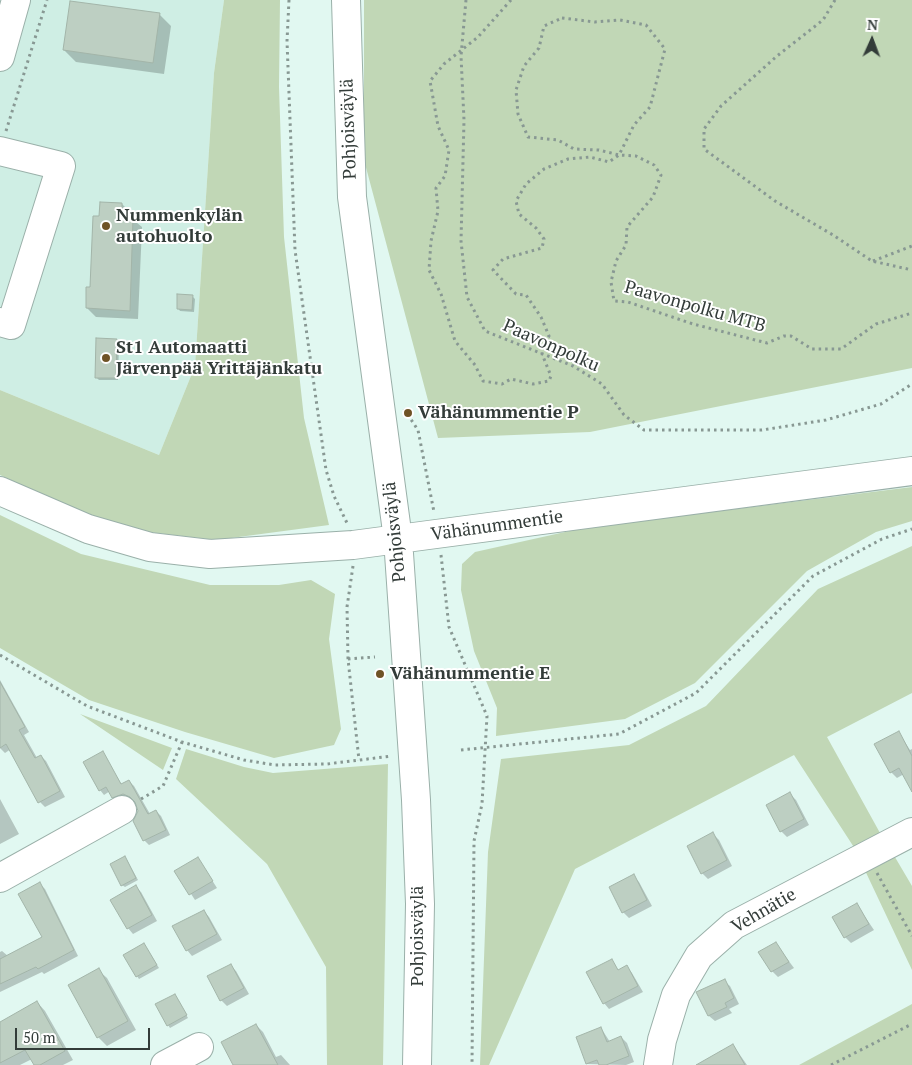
<!DOCTYPE html>
<meta charset="utf-8">
<style>
body{margin:0}
#map{position:relative;width:912px;height:1065px;overflow:hidden;background:#e1f8f1;font-family:"PT Serif",serif}
canvas{display:block}
.north{position:absolute;left:847px;top:15px;width:50px;height:50px;-webkit-text-stroke:4px #fff;paint-order:stroke;rotate:2deg;font-size:14px;font-weight:700;line-height:20px;text-align:center;color:#333c39}
.north::after{content:'';display:block;margin:auto;width:18px;height:22px;background:#333c39;clip-path:polygon(50% 0,100% 100%,50% 72%,0 100%)}
.scale{position:absolute;left:15px;top:1028px;width:135px;height:22px;box-sizing:border-box;border:2px solid #333c39;border-top:0;padding-left:6px;font-size:15px;line-height:18px;white-space:nowrap;color:#333c39;-webkit-text-stroke:4px #fff;paint-order:stroke}
</style>
<div id="map">
<canvas width="912" height="1065"></canvas>
<div class="north">N</div>
<div class="scale">50 m</div>
</div>
<script>
const g = document.querySelector('canvas').getContext('2d');
g.lineJoin = 'round';
function fill(path, color) {
  g.fillStyle = color;
  g.fill(path, 'evenodd');
}
function toPath(rows) {
  const path = new Path2D();
  for (const r of rows) {
    path.moveTo(r[0], r[1]);
    for (let i = 2; i < r.length; i += 2) path.lineTo(r[i], r[i + 1]);
  }
  return path;
}
function stroke(path, color, width, dash) {
  g.strokeStyle = color;
  g.lineWidth = width;
  g.lineCap = dash ? 'butt' : 'round';
  g.setLineDash(dash || []);
  g.stroke(path);
}
function label(font, color, halo, rows, align = 'center') {
  g.font = font + ' "PT Serif",serif';
  g.lineWidth = 4;
  g.setLineDash([]);
  g.textBaseline = 'middle';
  g.strokeStyle = halo;
  g.fillStyle = color;
  for (const [text, x, y, turn = 0] of rows) {
    g.save();
    g.translate(x, y);
    g.rotate((+turn || 0) * Math.PI / 180);
    g.textAlign = isNaN(turn) ? turn : align;
    if (halo) g.strokeText(text, 0, 0);
    g.fillText(text, 0, 0);
    g.restore();
  }
}
const built = toPath([
 [0,0,224,0,214,73,195,366,159,455,0,390]
]);
const green = toPath([
 [224,0,280,0,279,87,284,237,304,418,329,525,216,540,114,528,0,475,0,390,159,455,195,366,214,73],
 [364,0,912,0,912,368,590,432,438,438,364,160],
 [912,487,912,521,876,532,807,571,695,683,625,719,496,736,497,708,474,651,461,590,462,564,475,552,583,528],
 [0,515,81,554,210,585,279,585,311,580,335,594,329,639,341,729,334,745,274,758,185,732,89,700,0,648],
 [912,546,912,693,827,737,885,842,859,855,794,755,575,869,489,1065,480,1065,488,852,501,759,629,745,706,706,818,589],
 [80,714,172,748,163,770],
 [186,749,244,767,273,773,388,764,383,1065,327,1065,326,967,267,864,176,779],
 [889,847,912,886,912,970,861,862],
 [912,1004,912,1065,799,1065]
]);
const shadow = toPath([
 [159,14,171,26,164,74,76,62,64,50],
 [122,204,131,213,131,218,142,227,138,319,96,317,87,308,100,218],
 [192,296,195,299,194,312,180,311,178,308],
 [116,340,119,343,118,380,99,380,96,377],
 [0,680,29,732,24,735,37,758,41,756,46,761,65,797,45,807,40,802,11,749,5,753,0,748],
 [899,733,910,750,912,749,912,780,904,774,897,778,891,772],
 [102,752,122,785,129,781,134,786,150,814,156,811,161,816,170,835,149,845,144,840,136,801,128,799,118,802,110,791,104,795,100,790],
 [790,794,796,800,809,825,787,837,781,831],
 [0,799,19,834,0,844],
 [713,834,719,840,732,866,708,879,702,873],
 [198,858,217,888,195,900,176,871],
 [127,860,138,880,125,887,122,885],
 [633,876,639,882,652,906,629,918,623,912],
 [40,884,45,889,78,956,44,974,42,972,0,992,0,952,2,951,8,956,43,938],
 [136,887,141,892,157,921,133,934,128,928],
 [857,905,874,930,851,943,845,937],
 [204,911,209,917,222,940,192,956,187,950],
 [144,944,159,968,139,979,137,976],
 [776,944,794,968,778,977,772,971],
 [611,961,619,971,627,967,632,973,643,992,609,1009,604,1003],
 [230,965,236,971,249,994,227,1006,221,1000],
 [98,970,107,978,136,1030,107,1046,98,1037],
 [724,981,730,986,739,1004,729,1009,732,1013,715,1021,709,1016,698,993],
 [175,995,188,1018,170,1028,168,1025],
 [37,1002,45,1011,73,1060,63,1065,35,1065,32,1059,20,1065,0,1065,0,1039],
 [256,1025,263,1032,276,1057,281,1055,290,1065,235,1065],
 [601,1028,610,1042,621,1037,627,1043,634,1062,626,1065,588,1064,577,1038],
 [733,1045,747,1065,708,1065]
]);
const building = toPath([
 [70,1,160,13,153,63,63,50,70,1],
 [100,202,122,203,122,216,133,217,130,311,86,308,86,287,90,287,93,216,99,216,100,202],
 [177,294,193,295,192,310,177,309,177,294],
 [96,338,117,339,116,378,95,378,96,338],
 [0,682,25,727,19,730,35,758,41,755,60,791,38,803,6,744,0,748,0,682],
 [899,731,912,756,912,792,899,768,890,773,874,744,899,731],
 [103,751,121,784,129,780,148,814,156,810,166,830,143,841,133,821,138,811,135,802,130,797,123,794,112,798,106,787,99,791,83,762,103,751],
 [790,792,804,819,780,832,766,805,790,792],
 [713,832,727,860,701,874,687,846,713,832],
 [125,856,136,878,121,886,110,864,125,856],
 [198,857,213,881,189,895,174,871,198,857],
 [634,874,647,900,622,913,609,887,634,874],
 [40,882,74,950,38,969,36,967,0,984,0,959,42,937,18,894,40,882],
 [136,885,152,915,127,929,110,900,136,885],
 [857,903,869,924,844,938,832,917,857,903],
 [204,910,217,934,186,951,172,926,204,910],
 [776,942,789,962,771,972,758,952,776,942],
 [144,943,157,965,136,977,123,955,144,943],
 [612,959,618,970,627,965,638,986,603,1004,586,972,612,959],
 [231,964,244,988,220,1001,207,976,231,964],
 [99,968,128,1021,97,1038,68,985,99,968],
 [725,979,734,998,725,1003,727,1007,708,1016,696,992,725,979],
 [175,994,187,1015,167,1026,155,1004,175,994],
 [37,1001,65,1051,40,1065,34,1065,25,1050,0,1063,0,1022,37,1001],
 [256,1024,278,1065,233,1065,221,1042,256,1024],
 [601,1027,607,1042,621,1036,629,1056,606,1065,599,1065,597,1060,586,1064,576,1037,601,1027],
 [733,1044,745,1065,696,1065,733,1044]
]);
const path = toPath([
 [289,0,287,41,295,250,326,470,334,496,347,523],
 [466,0,461,56,464,120,461,241,467,297,485,331,573,366,602,384,624,415,644,430,762,430,826,420,881,404,912,384],
 [511,0,478,37,444,64,430,81,438,126,449,150,445,176,436,188,438,211,431,241,429,270,441,294,455,341,475,365,483,381,502,384,511,379,533,384,549,381,551,376,542,354,542,348,549,336,541,317,526,295,516,294,493,270,503,259,542,248,544,239,536,228,519,214,516,201,526,184,544,169,568,159,590,157,609,162,619,155,636,156,654,165,661,175,653,197,627,227,626,245,616,261,611,282,614,301,628,302,693,324,767,343,784,336,791,336,812,349,841,349,876,324,912,313],
 [835,0,823,20,777,56,721,106,704,129,704,149,775,201,833,235,872,261,912,270],
 [562,18,595,22,620,20,646,25,665,49,650,107,634,125,619,155,599,150,574,149,558,140,528,137,518,114,516,90,524,66,539,48,544,26,562,18],
 [6,131,47,0],
 [873,261,912,246],
 [404,409,418,430,434,512],
 [441,555,449,627,487,716,482,804,474,841,472,1065],
 [353,566,347,607,348,659,359,760],
 [0,655,87,706,182,742,244,760,275,765,327,764,392,756],
 [348,659,375,657],
 [461,750,619,734,696,693,813,576,882,539,912,529],
 [141,799,163,786,182,742],
 [877,873,912,936],
 [831,1065,912,1024]
]);
const minor = toPath([
 [346,0,352,197,398,539],
 [0,57,16,0],
 [0,151,61,166,11,325,0,322],
 [0,878,122,810],
 [165,1065,199,1047],
 [658,1065,662,1040,676,995,699,956,734,925,912,832]
]);
const major = toPath([
 [0,491,88,529,150,547,210,554,353,545,912,471],
 [398,539,416,800,420,904,417,1065]
]);
const markers = [
 [106,226,5,"#6f5326"],
 [106,358,5,"#6f5326"],
 [408,413,5,"#6f5326"],
 [380,674,5,"#6f5326"]
];
const streetNames = [
 ["Pohjoisväylä",349,129,-92],
 ["Paavonpolku MTB",695,307,16],
 ["Paavonpolku",551,346,24],
 ["Vähänummentie",497,526,-8],
 ["Pohjoisväylä",395,532,-96],
 ["Vehnätie",764,911,-30],
 ["Pohjoisväylä",418,936,-90]
];
const poiNames = [
 ["Nummenkylän",116,216],
 ["autohuolto",116,237],
 ["St1 Automaatti",116,348],
 ["Järvenpää Yrittäjänkatu",116,369],
 ["Vähänummentie P",418,413],
 ["Vähänummentie E",390,674]
];
fill(built, '#cfeee4');
fill(green, '#c1d7b6');
fill(shadow, '#0003');
fill(building, '#bdcfc2');
stroke(building, '#a3b5a9', 1);
stroke(minor, '#9ab0a9', 30);
stroke(major, '#9ab0a9', 30);
stroke(path, '#889893', 3, [2.5, 4]);
stroke(minor, '#fff', 28);
stroke(major, '#fff', 28);
for (const [x, y, r, color] of markers) {
  const dot = new Path2D();
  dot.arc(x, y, r, 0, 2 * Math.PI);
  g.fillStyle = color;
  g.fill(dot);
  stroke(dot, '#fff', 2);
}
label('18px', '#333c39', '#fff', streetNames);
label('bold 18px', '#333c39', '#fff', poiNames, 'left');
</script>
